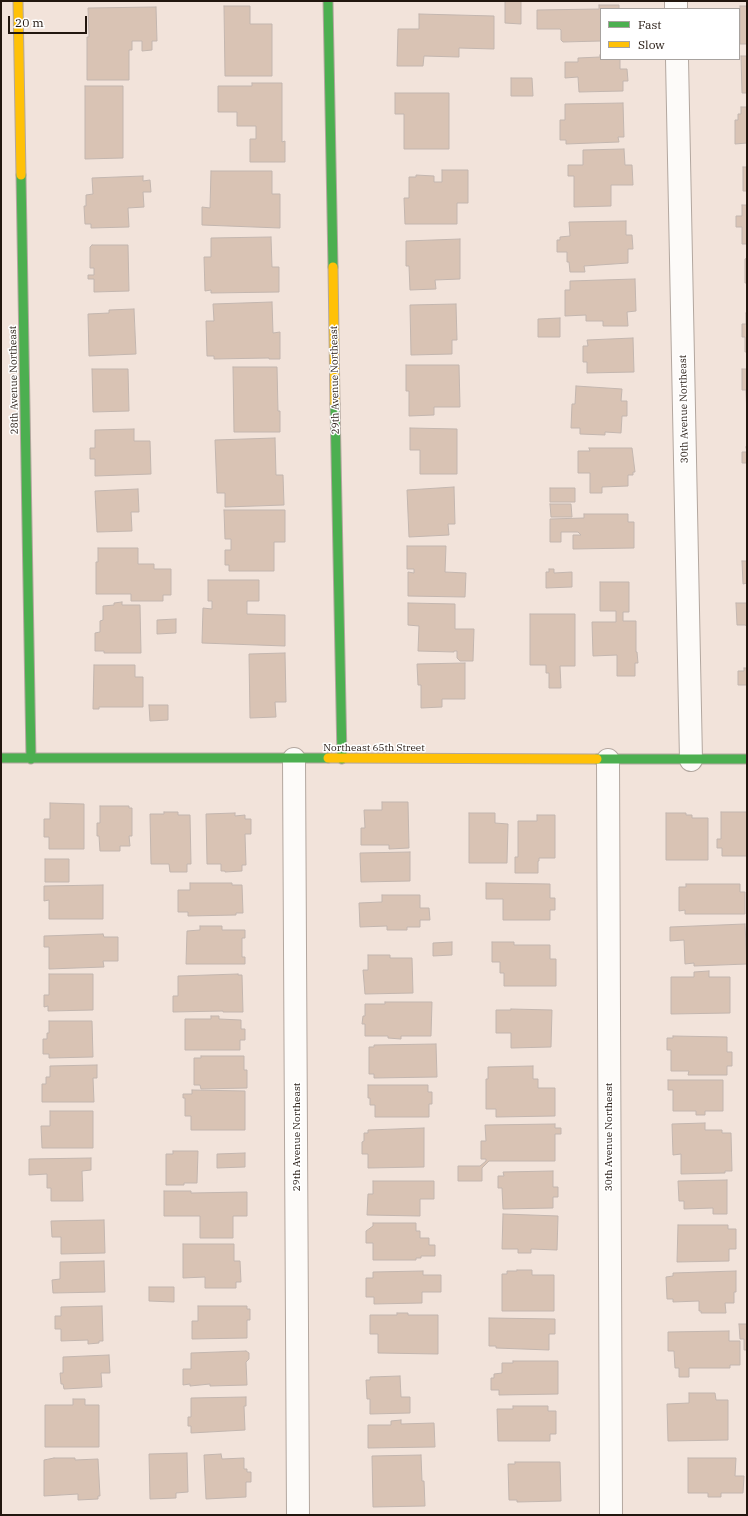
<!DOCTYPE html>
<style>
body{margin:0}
#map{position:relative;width:748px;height:1516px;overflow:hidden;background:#f2e3da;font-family:"IBM Plex Serif",serif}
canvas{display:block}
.frame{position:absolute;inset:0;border:2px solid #22160e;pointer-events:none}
.legend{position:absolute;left:600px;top:8px;width:140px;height:52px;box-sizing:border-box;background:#fff;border:1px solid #a7a29f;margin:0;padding:5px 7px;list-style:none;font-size:12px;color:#22160e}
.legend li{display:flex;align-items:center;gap:8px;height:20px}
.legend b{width:20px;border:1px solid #a7a29f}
.scale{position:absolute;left:8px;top:16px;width:79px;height:18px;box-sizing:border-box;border:2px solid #22160e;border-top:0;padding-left:5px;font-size:12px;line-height:14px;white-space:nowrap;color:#22160e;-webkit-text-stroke:3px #fff;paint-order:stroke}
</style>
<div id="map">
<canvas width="748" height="1516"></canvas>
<div class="frame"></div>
<ul class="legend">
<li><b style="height:5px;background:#4caf50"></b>Fast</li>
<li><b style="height:5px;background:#ffc107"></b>Slow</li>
</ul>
<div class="scale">20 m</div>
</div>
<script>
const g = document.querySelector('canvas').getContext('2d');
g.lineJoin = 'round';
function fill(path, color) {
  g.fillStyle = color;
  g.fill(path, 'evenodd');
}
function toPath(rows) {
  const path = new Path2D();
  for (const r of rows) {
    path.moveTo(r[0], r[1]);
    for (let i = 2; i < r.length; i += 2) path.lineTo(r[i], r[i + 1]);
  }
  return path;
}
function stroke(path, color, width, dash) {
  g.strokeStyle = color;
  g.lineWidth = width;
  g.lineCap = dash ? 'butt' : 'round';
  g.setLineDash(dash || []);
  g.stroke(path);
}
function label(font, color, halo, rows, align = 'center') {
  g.font = font + ' "IBM Plex Serif",serif';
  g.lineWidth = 3;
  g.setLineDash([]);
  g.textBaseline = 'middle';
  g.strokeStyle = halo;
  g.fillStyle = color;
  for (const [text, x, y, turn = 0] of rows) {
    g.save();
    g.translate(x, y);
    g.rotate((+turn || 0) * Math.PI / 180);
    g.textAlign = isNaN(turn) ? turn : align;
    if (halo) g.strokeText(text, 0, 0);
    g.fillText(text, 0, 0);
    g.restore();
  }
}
const building = toPath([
 [505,1,521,1,521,24,505,23,505,1],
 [599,5,619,5,619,9,601,9,601,41,563,42,561,40,561,30,560,29,537,29,537,10,599,9,599,5],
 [224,6,250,6,250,24,272,24,272,76,225,76,224,6],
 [740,6,747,6,747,44,740,44,740,6],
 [156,7,157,41,152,41,152,50,142,51,142,41,132,41,132,50,129,50,129,80,87,80,87,37,89,37,88,8,156,7],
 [419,14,494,16,494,49,459,48,459,57,424,56,423,66,397,66,398,29,419,29,419,14],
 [600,55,601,59,620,59,620,69,627,69,628,81,623,81,623,91,579,92,578,77,565,78,565,62,578,62,578,58,600,57,600,55],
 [741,56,747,56,747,93,742,93,741,56],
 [511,78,532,78,533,96,511,96,511,78],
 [252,83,282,83,282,142,285,141,285,162,250,162,250,139,256,139,256,126,237,126,237,112,218,112,218,86,252,86,252,83],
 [85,86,123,86,123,158,85,159,85,86],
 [395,93,449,93,449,149,404,149,404,114,395,114,395,93],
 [623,103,624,137,618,137,619,142,566,144,566,140,560,140,560,120,565,120,565,104,623,103],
 [741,107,747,107,747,143,735,144,735,120,738,120,738,114,741,114,741,107],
 [624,149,625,165,632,165,633,185,611,185,611,206,574,207,574,176,568,176,568,165,583,165,583,150,624,149],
 [743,167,747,167,747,191,743,191,743,167],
 [442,170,468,170,468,203,457,203,457,224,405,224,404,198,409,198,409,177,416,177,416,175,434,176,434,182,442,182,442,170],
 [211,171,272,171,272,194,280,194,280,228,202,225,202,207,210,208,211,171],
 [143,176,143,181,150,180,151,192,143,192,144,207,128,208,129,227,91,228,91,224,85,224,84,206,86,206,86,195,93,194,92,178,143,176],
 [742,205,747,205,747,252,747,244,742,244,742,227,736,227,736,216,742,216,742,205],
 [626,221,626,235,632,235,633,249,628,249,628,263,584,266,585,272,570,272,569,262,567,262,567,252,557,252,557,240,560,240,560,237,570,236,569,222,626,221],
 [271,237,272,267,279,267,279,292,211,293,211,290,205,291,204,257,211,257,211,238,271,237],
 [460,239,460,279,435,280,436,289,410,290,409,266,406,266,406,241,460,239],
 [92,245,128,245,129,291,94,292,94,279,88,279,88,275,94,275,94,268,90,268,90,247,92,245],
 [747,258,747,283,745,283,745,259,747,258],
 [635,279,636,311,627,312,628,326,603,326,603,321,586,321,586,315,565,316,565,290,570,290,570,281,635,279],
 [272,302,273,333,280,332,280,359,269,359,269,358,214,359,214,356,207,356,206,321,214,321,213,304,272,302],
 [456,304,457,340,452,340,452,354,411,355,410,305,456,304],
 [134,309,136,354,89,356,88,314,109,313,109,310,134,309],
 [746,313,747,313,747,352,745,352,745,337,742,337,742,324,746,324,746,313],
 [560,318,560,337,538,337,538,319,560,318],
 [633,338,634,372,587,373,587,362,583,362,583,346,588,346,587,340,633,338],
 [406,365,459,365,460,407,434,407,434,415,409,416,409,391,406,391,406,365],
 [233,367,277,367,278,411,280,411,280,432,234,432,233,367],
 [92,369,128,369,129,411,93,412,92,369],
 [742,369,747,369,747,418,746,390,742,390,742,369],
 [576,386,622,389,621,401,627,401,627,416,622,416,621,433,605,432,605,435,580,434,580,428,571,428,572,404,575,404,576,386],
 [410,428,457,429,457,474,420,474,420,450,410,450,410,428],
 [134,429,134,441,150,441,151,474,95,476,95,459,90,459,90,448,95,448,95,430,134,429],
 [275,438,276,475,283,475,284,505,225,507,225,493,217,493,215,440,275,438],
 [746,447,747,447,747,476,747,463,742,463,742,452,747,452,746,447],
 [589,448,632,448,635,472,633,472,633,475,628,475,628,486,602,487,602,493,590,493,590,473,578,473,578,451,590,451,589,448],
 [454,487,455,524,448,524,449,535,409,537,407,490,454,487],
 [550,488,575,488,575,502,550,502,550,488],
 [138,489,139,512,131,512,132,531,97,532,95,491,138,489],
 [550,504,571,504,572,517,551,517,550,504],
 [224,510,285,510,285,542,274,542,274,571,229,571,229,565,225,565,225,550,231,550,231,539,225,539,224,510],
 [584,514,628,514,628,522,634,522,634,548,573,549,573,535,581,535,578,532,561,532,561,542,550,542,550,519,584,518,584,514],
 [407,546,446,546,445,572,466,573,465,597,408,596,408,572,414,573,414,569,407,569,407,546],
 [98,548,138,548,138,564,154,564,154,569,171,569,171,595,163,595,163,601,131,601,131,594,96,594,96,562,98,562,98,548],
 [742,561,747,561,747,583,743,584,742,561],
 [549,569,554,569,554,573,572,572,572,587,546,588,546,572,549,572,549,569],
 [208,580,259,580,259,601,247,601,247,614,285,615,285,646,202,643,203,608,212,609,212,601,208,601,208,580],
 [600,582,629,582,629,612,623,612,623,621,636,621,636,652,637,652,638,663,635,663,635,676,617,676,617,655,593,656,592,622,616,622,616,611,600,611,600,582],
 [122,602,122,605,140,605,141,653,104,653,104,651,95,651,95,633,100,632,100,621,103,620,103,606,114,605,114,603,122,602],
 [408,603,455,604,455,629,474,629,473,661,460,661,457,658,457,651,454,651,454,652,418,651,419,626,408,625,408,603],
 [736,603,747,603,747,626,745,625,737,625,736,603],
 [530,614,575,614,575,666,560,666,561,688,549,688,549,673,546,673,546,665,530,665,530,614],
 [176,619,176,633,157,634,157,620,176,619],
 [285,653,286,702,275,702,276,717,250,718,249,654,285,653],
 [465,663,465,699,442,699,442,707,421,708,421,685,418,685,417,664,465,663],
 [94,665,135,665,135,677,143,677,143,707,99,707,99,709,93,709,94,665],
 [744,668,747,668,747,685,738,685,738,671,744,671,744,668],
 [149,705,168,705,168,720,150,721,149,705],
 [382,802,408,802,409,848,389,849,389,845,361,845,361,828,365,828,364,810,382,810,382,802],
 [50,803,84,804,84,849,49,849,49,837,44,837,44,819,50,819,50,803],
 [100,806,129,806,129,808,132,808,132,836,129,836,130,846,120,846,120,851,100,851,99,836,97,836,97,823,100,823,100,806],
 [164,812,178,812,178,815,190,815,191,864,187,864,187,872,170,872,169,864,151,864,150,814,164,814,164,812],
 [721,812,747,812,747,856,722,856,722,848,717,848,717,839,721,839,721,812],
 [235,813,235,816,245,815,245,819,251,819,251,834,245,834,246,865,242,865,242,871,225,872,225,871,221,871,221,864,207,864,206,814,235,813],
 [469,813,495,813,495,823,508,824,507,863,469,863,469,813],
 [666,813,686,813,686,815,692,815,692,818,708,818,708,860,666,860,666,813],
 [537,815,555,815,555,858,539,858,539,861,538,861,538,873,515,873,515,857,518,857,518,821,537,821,537,815],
 [410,852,410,881,361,882,360,853,410,852],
 [45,859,69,859,69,882,45,882,45,859],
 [190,883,232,883,232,885,242,885,243,913,236,913,236,915,188,916,188,912,178,912,178,890,190,890,190,883],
 [486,883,550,884,550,898,555,898,555,910,550,910,550,920,503,920,503,899,486,899,486,883],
 [686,884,740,884,740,892,745,892,745,914,685,914,685,910,679,911,679,887,686,887,686,884],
 [103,885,103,919,49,919,49,900,44,901,44,886,103,885],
 [382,895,420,895,420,908,429,908,430,920,420,920,420,927,407,927,407,930,387,930,387,926,360,927,359,903,382,902,382,895],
 [745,924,747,964,694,966,694,963,685,964,684,940,670,941,670,927,745,924],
 [200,926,222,926,222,930,245,930,245,938,242,938,242,957,245,957,245,964,186,964,187,931,200,930,200,926],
 [103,934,104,937,118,937,118,961,103,961,104,967,49,969,49,947,44,947,44,936,103,934],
 [452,942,452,955,433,956,433,943,452,942],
 [492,942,514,942,514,945,550,945,550,959,556,959,556,986,504,986,504,973,500,973,500,962,492,962,492,942],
 [368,955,390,955,390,958,412,958,413,993,365,994,363,970,368,970,368,955],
 [709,971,709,977,730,977,730,1013,671,1014,671,977,694,977,694,972,709,971],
 [49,974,93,974,93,1010,48,1011,48,1006,44,1007,44,995,49,995,49,974],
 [238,974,238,975,242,975,243,1012,223,1012,223,1011,173,1012,173,996,178,996,178,976,238,974],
 [385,1002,432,1002,431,1036,401,1036,401,1039,388,1038,388,1036,365,1036,365,1024,362,1024,363,1016,365,1016,365,1004,385,1004,385,1002],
 [511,1009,552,1010,551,1047,511,1048,511,1033,496,1033,496,1010,511,1010,511,1009],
 [211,1016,219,1016,219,1019,241,1020,241,1029,245,1029,245,1040,240,1040,240,1050,185,1050,185,1019,211,1019,211,1016],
 [49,1021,92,1021,93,1057,49,1058,49,1054,43,1054,43,1039,47,1039,47,1033,49,1033,49,1021],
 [673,1036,727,1037,727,1052,732,1052,732,1066,727,1066,727,1075,688,1075,689,1071,671,1071,671,1050,667,1050,667,1038,673,1038,673,1036],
 [436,1044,437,1077,374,1078,374,1074,369,1074,369,1047,374,1047,374,1045,436,1044],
 [201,1056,244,1056,244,1070,247,1070,247,1088,201,1089,200,1085,194,1085,194,1058,201,1058,201,1056],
 [97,1065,97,1078,93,1078,94,1102,42,1102,42,1084,46,1084,46,1077,50,1077,50,1066,97,1065],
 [533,1066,533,1079,538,1079,538,1088,555,1088,555,1116,496,1117,496,1109,486,1109,486,1079,488,1079,488,1067,533,1066],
 [668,1080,723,1080,723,1111,705,1111,705,1115,696,1115,696,1111,673,1111,673,1090,668,1090,668,1080],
 [368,1085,428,1085,428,1092,432,1092,432,1104,429,1104,429,1117,375,1117,375,1105,370,1105,370,1098,368,1098,368,1085],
 [192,1090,245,1091,245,1130,191,1130,191,1116,185,1116,185,1098,183,1098,183,1094,192,1094,192,1090],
 [50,1111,93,1111,93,1148,42,1148,41,1126,50,1126,50,1111],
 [705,1123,705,1130,722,1130,722,1133,731,1133,732,1171,725,1171,725,1173,681,1174,681,1154,673,1155,672,1124,705,1123],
 [555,1124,555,1128,561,1128,561,1134,555,1134,555,1161,489,1161,482,1168,482,1181,458,1181,458,1166,480,1166,486,1161,486,1159,481,1159,481,1141,486,1141,485,1125,555,1124],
 [424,1128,424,1167,368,1168,368,1154,362,1154,362,1142,364,1141,364,1133,368,1133,368,1130,424,1128],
 [173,1151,198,1151,197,1183,184,1183,184,1185,166,1185,166,1154,173,1154,173,1151],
 [245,1153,245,1167,217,1168,217,1154,245,1153],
 [91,1158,91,1170,82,1171,83,1201,51,1201,51,1188,47,1188,47,1174,29,1175,29,1159,91,1158],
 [553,1171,553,1187,558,1187,558,1197,553,1197,553,1208,503,1209,502,1188,498,1188,498,1176,504,1176,503,1172,553,1171],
 [727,1180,727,1214,713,1214,713,1208,684,1209,684,1201,679,1201,678,1181,727,1180],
 [373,1181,434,1181,434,1199,420,1199,420,1216,367,1215,368,1194,373,1194,373,1181],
 [164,1191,191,1191,191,1193,247,1192,247,1216,233,1216,233,1238,200,1238,200,1216,164,1216,164,1191],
 [503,1214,558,1216,557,1250,531,1249,531,1253,518,1253,518,1249,502,1249,503,1214],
 [104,1220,105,1253,61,1254,61,1237,52,1237,51,1221,104,1220],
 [373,1223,416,1223,416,1231,420,1231,420,1238,429,1238,429,1245,435,1245,435,1256,421,1256,421,1258,416,1258,416,1260,373,1260,373,1243,366,1243,366,1231,373,1226,373,1223],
 [678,1225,728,1225,728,1229,736,1229,736,1249,729,1249,729,1261,677,1262,678,1225],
 [183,1244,234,1244,234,1261,240,1261,241,1282,236,1282,236,1288,205,1288,205,1277,183,1278,183,1244],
 [104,1261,105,1292,53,1293,52,1280,60,1279,60,1262,104,1261],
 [517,1270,532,1270,532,1275,554,1275,554,1311,502,1311,502,1274,507,1274,507,1271,517,1271,517,1270],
 [423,1271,423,1275,441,1275,441,1292,422,1292,422,1303,374,1304,374,1297,366,1297,366,1278,373,1278,373,1272,423,1271],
 [736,1271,736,1292,734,1292,734,1303,725,1303,726,1313,701,1313,701,1311,699,1311,699,1301,673,1302,673,1299,667,1299,666,1277,673,1276,673,1273,736,1271],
 [149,1287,174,1287,174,1302,149,1301,149,1287],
 [102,1306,103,1341,99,1341,99,1343,88,1344,88,1340,61,1341,61,1329,55,1329,55,1316,61,1316,61,1307,102,1306],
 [198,1306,247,1306,247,1309,250,1309,250,1320,247,1320,247,1338,192,1339,192,1321,198,1321,198,1306],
 [397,1313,408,1313,408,1315,438,1315,438,1354,378,1353,378,1334,370,1334,370,1315,397,1315,397,1313],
 [489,1318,555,1319,555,1334,549,1334,549,1350,496,1348,496,1346,489,1346,489,1318],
 [739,1324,747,1324,747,1350,744,1350,744,1339,740,1339,739,1324],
 [729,1331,729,1341,740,1341,740,1365,730,1365,730,1368,689,1368,689,1377,679,1377,679,1368,675,1368,674,1351,668,1351,668,1332,729,1331],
 [246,1351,249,1353,249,1359,246,1362,247,1385,210,1386,210,1384,190,1386,190,1384,183,1385,183,1369,191,1369,191,1353,246,1351],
 [109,1355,110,1373,101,1373,102,1387,64,1389,63,1384,61,1384,60,1373,63,1373,63,1357,109,1355],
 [513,1361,558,1361,558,1394,499,1395,499,1390,491,1390,491,1378,494,1378,494,1374,502,1373,502,1363,513,1363,513,1361],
 [400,1376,401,1397,410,1397,410,1413,370,1414,370,1399,367,1399,366,1380,370,1380,370,1377,400,1376],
 [689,1393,715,1393,716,1400,728,1400,728,1440,668,1441,667,1404,689,1403,689,1393],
 [246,1397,246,1406,244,1406,245,1430,191,1433,191,1426,188,1426,188,1417,191,1417,191,1398,246,1397],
 [73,1399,85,1399,85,1405,99,1405,99,1447,45,1447,45,1405,73,1405,73,1399],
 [513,1406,548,1406,548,1411,556,1411,556,1434,550,1434,550,1441,498,1441,497,1409,513,1409,513,1406],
 [401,1420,401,1424,434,1423,435,1447,368,1448,368,1425,391,1425,391,1421,401,1420],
 [187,1453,188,1492,176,1493,176,1498,150,1499,149,1454,187,1453],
 [221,1454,222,1459,244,1458,244,1469,247,1469,247,1472,251,1472,251,1482,246,1482,246,1497,206,1499,204,1455,221,1454],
 [421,1455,422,1481,424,1481,425,1506,373,1507,372,1456,421,1455],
 [54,1458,75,1458,75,1460,98,1459,100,1496,98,1496,98,1499,78,1500,78,1494,44,1496,44,1460,54,1458],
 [688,1458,736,1458,735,1476,744,1476,743,1493,721,1493,721,1497,708,1497,708,1493,688,1493,688,1458],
 [515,1462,560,1462,561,1501,517,1502,517,1500,509,1500,508,1464,515,1464,515,1462]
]);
const street = toPath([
 [676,1,676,9],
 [677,59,691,760],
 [294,759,298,1515],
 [608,760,611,1515]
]);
const fast = toPath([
 [328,1,333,267],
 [21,175,31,759],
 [335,404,342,759],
 [1,758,328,758],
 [597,759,747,759]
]);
const slow = toPath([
 [18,1,21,175],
 [333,267,335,404],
 [328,758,597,759]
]);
const streetNames = [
 ["28th Avenue Northeast",14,380,-91],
 ["29th Avenue Northeast",335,380,-91],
 ["30th Avenue Northeast",684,409,-91],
 ["Northeast 65th Street",374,748],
 ["29th Avenue Northeast",297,1137,-90],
 ["30th Avenue Northeast",609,1137,-90]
];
fill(building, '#d9c3b4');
stroke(building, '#c3b6af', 1);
stroke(street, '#b3a79f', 24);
stroke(fast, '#b3a79f', 11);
stroke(slow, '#b3a79f', 11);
stroke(street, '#fdfbf9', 22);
stroke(fast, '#4caf50', 9);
stroke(slow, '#ffc107', 9);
label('10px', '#22160e', '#fff', streetNames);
</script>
